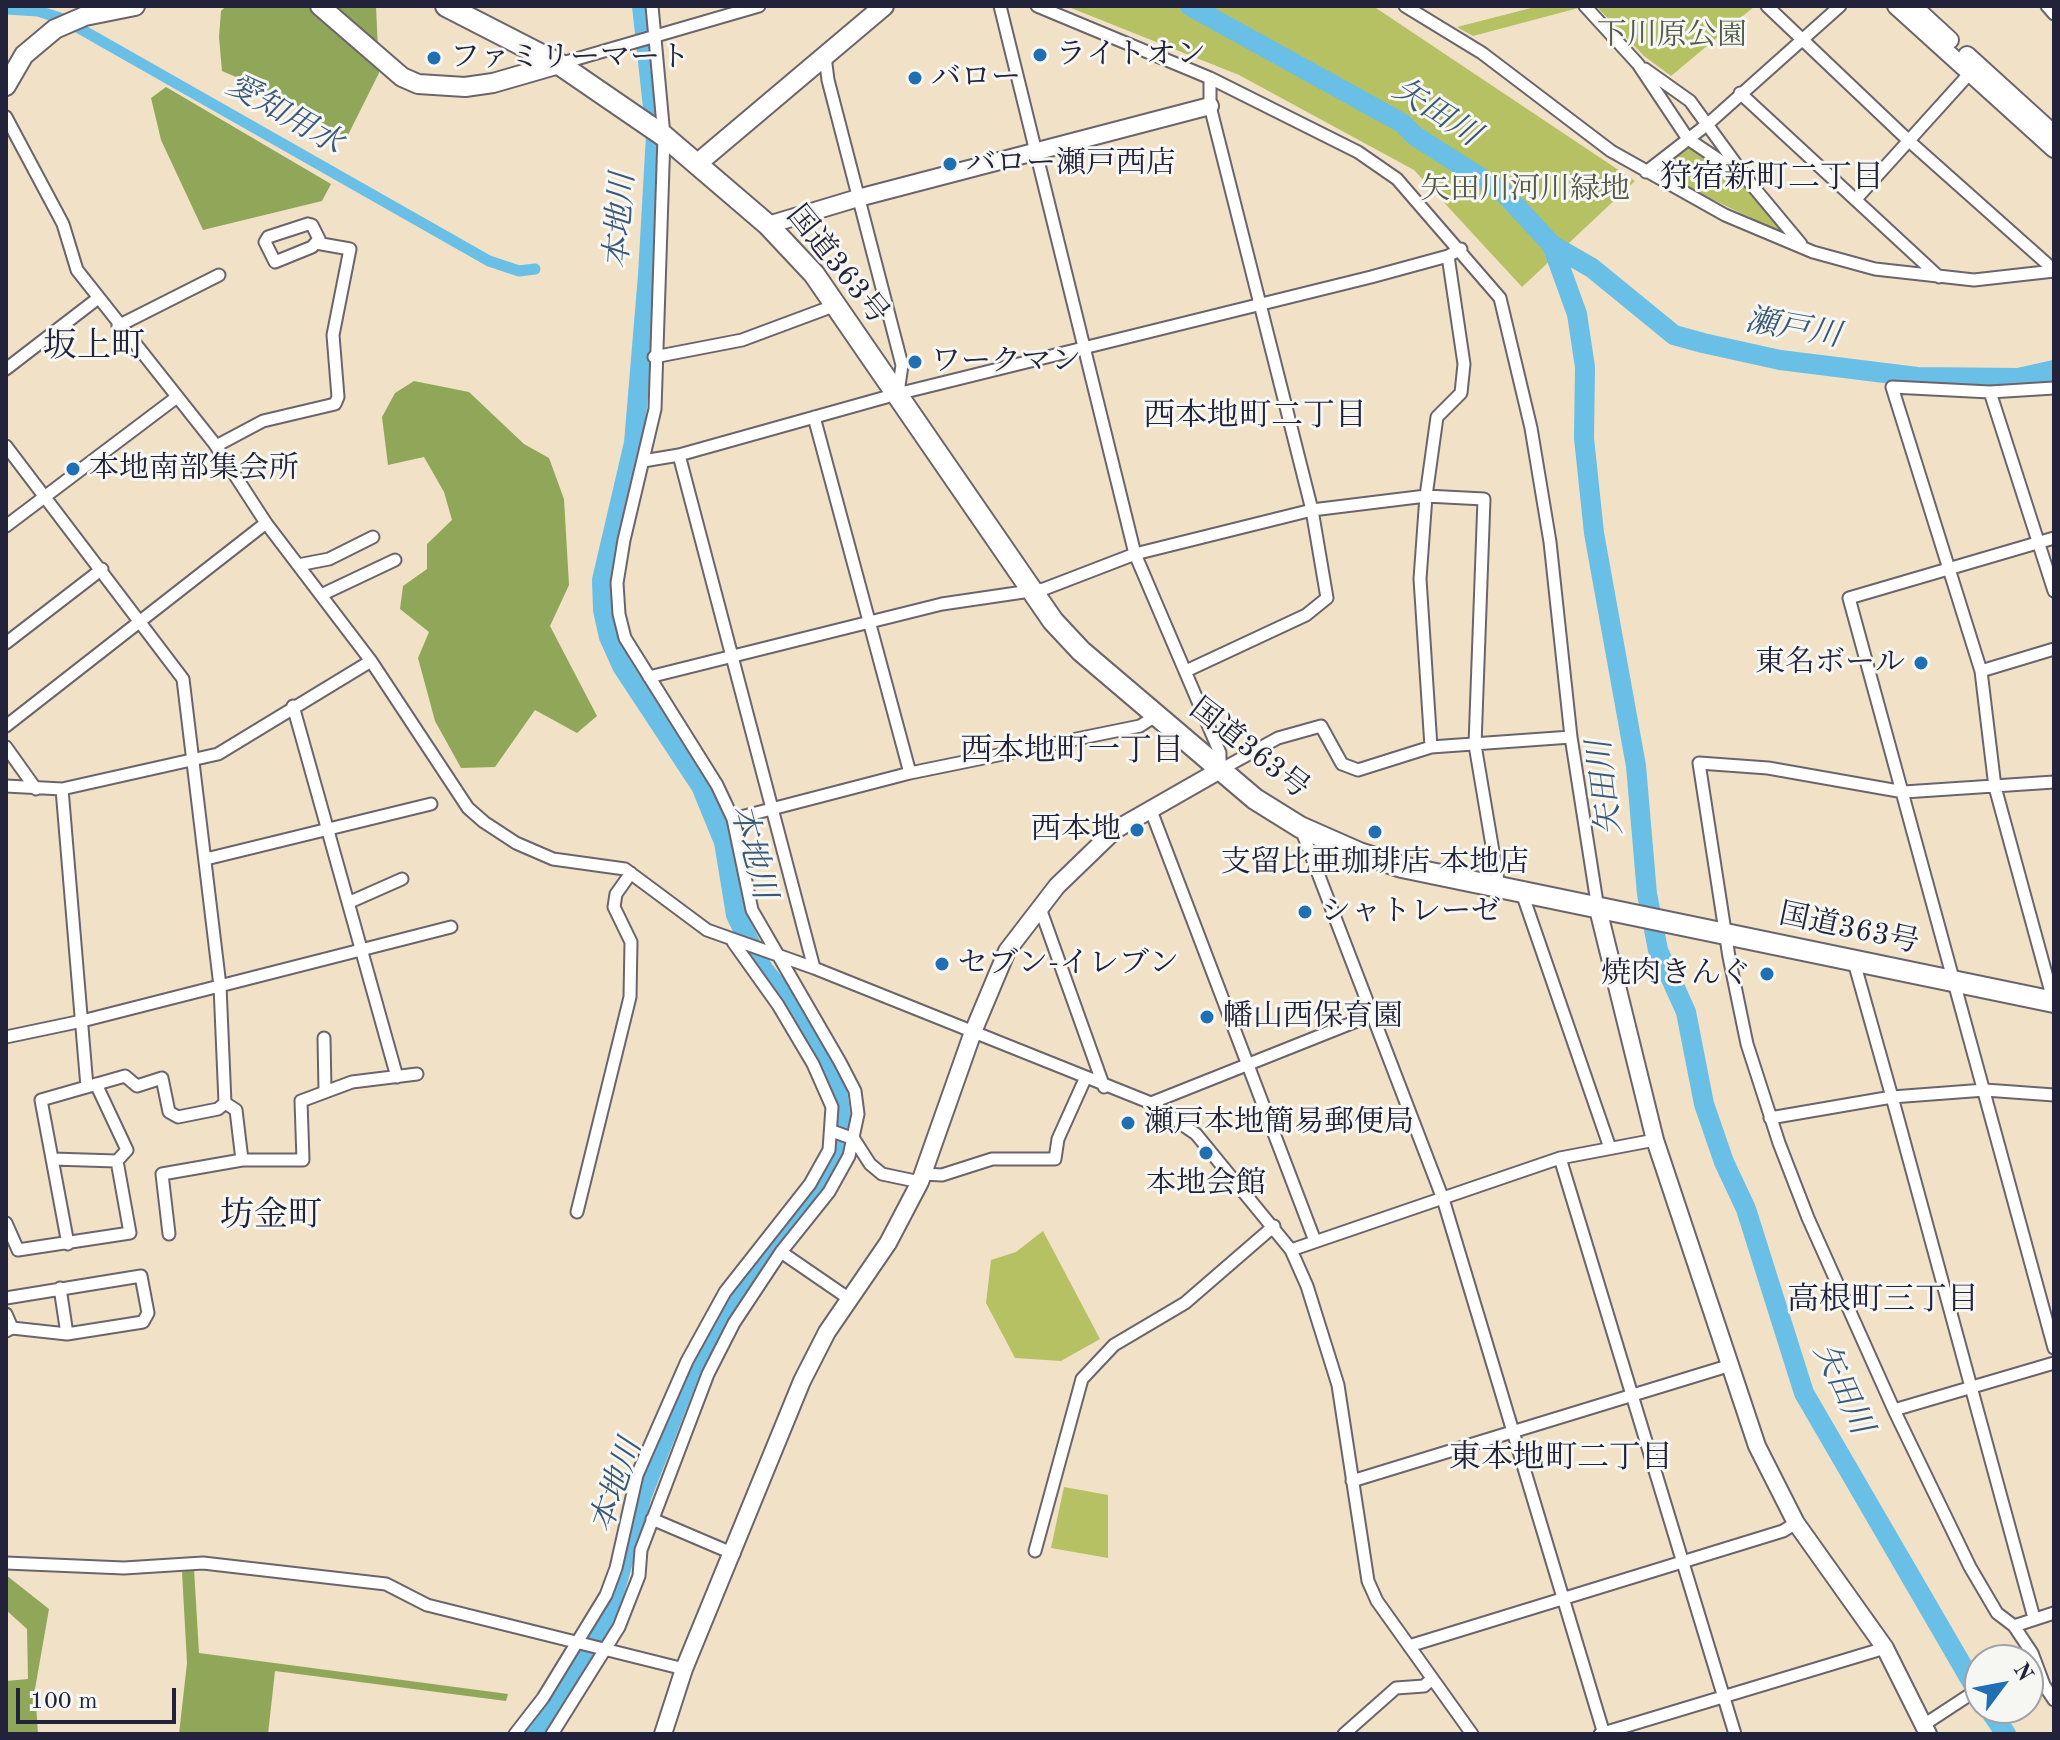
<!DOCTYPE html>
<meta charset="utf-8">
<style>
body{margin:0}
#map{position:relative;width:2060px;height:1740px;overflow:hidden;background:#f1e1c6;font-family:"Old Standard TT",serif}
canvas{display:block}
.frame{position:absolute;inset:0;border:8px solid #22223b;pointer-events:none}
.north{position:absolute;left:1964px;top:1644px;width:80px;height:80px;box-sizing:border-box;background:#f6f6f2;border:2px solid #a1a1a9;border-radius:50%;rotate:58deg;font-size:22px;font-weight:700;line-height:32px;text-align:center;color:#22223b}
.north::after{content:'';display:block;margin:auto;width:28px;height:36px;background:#1f6fb2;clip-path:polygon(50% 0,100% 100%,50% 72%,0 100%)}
.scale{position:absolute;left:16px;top:1688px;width:160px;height:36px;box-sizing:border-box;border:4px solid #22223b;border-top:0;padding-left:10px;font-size:24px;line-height:28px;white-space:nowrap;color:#22223b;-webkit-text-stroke:6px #f6f6f2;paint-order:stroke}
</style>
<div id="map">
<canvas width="2060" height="1740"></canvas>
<div class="frame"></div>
<div class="north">N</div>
<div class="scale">100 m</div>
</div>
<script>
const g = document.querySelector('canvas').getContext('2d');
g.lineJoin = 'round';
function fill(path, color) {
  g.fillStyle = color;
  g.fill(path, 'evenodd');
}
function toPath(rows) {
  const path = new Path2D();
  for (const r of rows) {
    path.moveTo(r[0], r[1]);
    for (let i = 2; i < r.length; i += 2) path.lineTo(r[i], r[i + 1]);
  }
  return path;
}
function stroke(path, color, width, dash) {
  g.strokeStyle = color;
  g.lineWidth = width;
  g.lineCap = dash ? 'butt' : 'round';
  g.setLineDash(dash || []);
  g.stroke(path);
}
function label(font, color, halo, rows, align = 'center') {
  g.font = font + ' "Old Standard TT","Noto Serif JP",serif';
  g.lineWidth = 6;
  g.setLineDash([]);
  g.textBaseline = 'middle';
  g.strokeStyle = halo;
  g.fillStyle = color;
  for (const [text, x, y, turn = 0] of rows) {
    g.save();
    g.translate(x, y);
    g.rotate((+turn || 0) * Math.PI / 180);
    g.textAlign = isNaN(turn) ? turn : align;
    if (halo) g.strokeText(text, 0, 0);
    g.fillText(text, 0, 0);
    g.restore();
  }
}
const green = toPath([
 [1066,6,1373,6,1635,181,1522,287,1414,170,1239,75],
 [1539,6,1586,6,1473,36,1457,27],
 [1605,6,1755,6,1671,76,1644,56,1598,8],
 [1688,145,1743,181,1788,232,1786,235,1656,172],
 [1043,1231,1100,1339,1061,1361,1015,1358,986,1303,991,1260,1016,1252],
 [1064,1487,1108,1495,1108,1558,1051,1548]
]);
const forest = toPath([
 [226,6,376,6,379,73,346,139,285,98,222,71,219,37,221,11],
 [166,87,331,184,322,201,203,230,161,140,151,98],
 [414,381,469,392,524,444,549,458,564,499,569,585,550,626,597,716,577,733,535,710,495,767,461,768,435,721,418,658,429,632,400,609,403,586,427,569,427,544,452,520,444,492,424,457,388,465,382,417,395,393],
 [194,1569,199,1653,508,1694,506,1701,275,1671,268,1734,179,1734,187,1663,182,1572],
 [6,1575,49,1609,35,1689,38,1734,6,1734,6,1681,28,1679,27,1629,6,1610]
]);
const canal = toPath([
 [6,9,38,11,63,19,489,261,519,271,535,269]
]);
const river = toPath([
 [1190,6,1402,123,1415,136,1503,192,1552,245,1577,314,1585,367,1584,438,1594,533,1636,766,1647,894,1658,950,1686,1012,1704,1104,1724,1162,1746,1209,1804,1393,1980,1696],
 [1552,245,1592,268,1674,335,1703,343,1780,360,1917,377,2018,378,2054,370],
 [1988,1708,2006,1734],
 [533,1734,586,1657,612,1600,642,1495,689,1375,730,1299,813,1196,844,1143,837,1090,816,1046,789,1001,763,969,736,915,724,842,701,786,622,666,609,637,603,610,602,580,634,443,648,275,656,135,642,6]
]);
const street = toPath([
 [1000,6,1135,554,1220,753,1220,769],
 [1037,6,1210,78,1358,152,1397,179,1500,298,1531,428,1550,542,1571,737,1598,909],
 [1405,6,1482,53,1611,151,1725,215,1813,252,1875,269,1974,280,2054,271],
 [1585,6,1638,64,1688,139,1746,178,1801,244],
 [1767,6,1909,141,2054,270],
 [2047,6,2054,14],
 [825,56,828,80,902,365,898,393],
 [559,64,759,6],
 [1645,69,1690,101,1741,171],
 [1740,93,1939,277],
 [6,117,63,224,77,270,214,443,266,523,371,661,468,808,484,822,516,843,553,859,625,869,707,930,814,968,1151,1103,1196,1134,1291,1250,1307,1286,1338,1385,1368,1581,1377,1601,1472,1734],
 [1646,172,1709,123,1840,6],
 [1856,199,1970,73],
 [308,224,312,225,319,239,312,247,275,262,265,242,268,237,308,224],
 [118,326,219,275],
 [654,357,742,340,836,305],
 [6,369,97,299],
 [1990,392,2054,591],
 [814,417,910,773],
 [6,446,183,679,220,986,225,1103,218,1109,178,1117,169,1112,162,1078,137,1086,125,1076,41,1100,68,1244],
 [216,446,263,421,335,404,338,397,333,335,350,249,316,243],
 [679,455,814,968],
 [643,461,679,455,897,394,1371,277,1448,256,1461,249],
 [6,526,177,397],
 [2054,538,1849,598,2054,1348],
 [298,565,329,559,373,537],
 [321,595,395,560],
 [6,643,102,569],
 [1186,671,1306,615,1327,598,1312,510,1210,106,1210,78],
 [1981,671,2054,649],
 [649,677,942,604,1044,589,1135,554,1312,510,1426,496,1484,499,1475,745,1499,887],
 [293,706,397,1077],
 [6,726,266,523],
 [6,747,36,789],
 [1431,747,1420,579,1426,496,1437,417,1461,393,1464,364,1448,256],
 [1220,770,1278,738,1321,726,1342,764,1358,770,1431,747,1571,737],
 [2054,782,1904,792,1768,768,1699,763,1729,957,1747,1044,1779,1143,1808,1218,1894,1410,1970,1567,1997,1613,2014,1626,2032,1653,2044,1685,2054,1700],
 [6,786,62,789,218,754,371,661],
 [62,789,87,1087],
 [1150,808,1315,1241],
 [733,819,910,773,1140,726,1157,715],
 [1301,829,1443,1199,1604,1734],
 [206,859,431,804],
 [1522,893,1610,1148],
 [350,902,402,879],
 [1040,908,1104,1087],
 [2054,1003,1995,787,1981,671,1892,387,1990,392,2054,388],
 [6,1037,82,1021,451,927],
 [324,1038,325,1091],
 [225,1103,236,1110,242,1160,303,1160,301,1101,352,1082,417,1074],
 [1151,1103,1372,1015],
 [1770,1118,1892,1097,1854,962],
 [832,1131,854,1139,870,1164,882,1174,920,1182],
 [1560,1158,1735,1734],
 [52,1159,117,1161,127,1150,96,1084],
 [922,1174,942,1175,992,1159,1055,1159,1058,1139,1085,1079],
 [577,1212,630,997,631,942,614,907,616,894,631,873],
 [6,1223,18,1250,130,1233,117,1161],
 [169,1234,162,1174,242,1160],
 [1291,1250,1560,1158,1655,1140],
 [781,1252,848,1298],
 [60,1288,67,1334],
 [6,1298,141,1276,148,1313,143,1322,67,1334,12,1328,6,1331],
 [6,1314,12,1328],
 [1894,1410,2054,1363],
 [1352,1481,1731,1365],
 [652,1519,734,1554],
 [1035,1551,1082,1379,1114,1345,1185,1303,1274,1226],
 [6,1563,124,1568,203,1563,386,1584,427,1605,684,1669],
 [2034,1618,1892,1097,1985,1090,2054,1095],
 [2014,1626,2054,1613],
 [1409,1646,1783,1531,1796,1523],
 [1922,1726,1980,1688],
 [515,1734,543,1698,606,1595,616,1568,637,1475,687,1361,725,1292,810,1184,829,1150,832,1107,813,1064,778,1005,733,942],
 [552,1734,619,1627,639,1576,641,1550,708,1374,734,1323,781,1252,829,1192,849,1156,858,1114,855,1091,840,1062,752,910,733,819,717,785,625,638,619,614,617,583,624,540,655,409,664,136,652,6],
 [1344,1734,1396,1688,1424,1686,1432,1679],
 [1600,1734,1885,1648]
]);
const secondary = toPath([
 [1896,6,2054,149],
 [1913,6,1950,40],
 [1967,55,2054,134],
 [768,225,858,198,1210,106],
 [1598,909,1655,1140,1757,1446,1796,1523,1885,1648,1928,1734],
 [663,1734,684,1669,802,1381,827,1332,888,1243,920,1182,973,1032,1007,951,1057,886,1115,830,1220,770]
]);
const primary = toPath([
 [320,6,402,77,418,84,465,87,493,83,559,64],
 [6,86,24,55,55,29,85,16,135,6],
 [698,163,884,6]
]);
const highway = toPath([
 [446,6,559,64,664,136,768,225,814,274,1053,621,1081,651,1255,799,1300,827,1359,853,1402,867,2054,1002]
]);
const markers = [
 [1040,55,8,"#1f6fb2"],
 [434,58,8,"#1f6fb2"],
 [915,78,8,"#1f6fb2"],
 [950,164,8,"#1f6fb2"],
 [915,362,8,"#1f6fb2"],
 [73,469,8,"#1f6fb2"],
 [1921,663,8,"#1f6fb2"],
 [1137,830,8,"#1f6fb2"],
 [1375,832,8,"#1f6fb2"],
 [1305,912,8,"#1f6fb2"],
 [942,964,8,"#1f6fb2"],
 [1767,974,8,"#1f6fb2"],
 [1207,1017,8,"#1f6fb2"],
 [1128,1123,8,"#1f6fb2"],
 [1206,1153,8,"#1f6fb2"]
];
const parkNames = [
 ["下川原公園",1672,36],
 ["矢田川河川緑地",1525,190]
];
const poiNames = [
 ["ライトオン",1056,55],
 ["ファミリーマート",450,58],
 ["バロー",931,78],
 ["バロー瀬戸西店",966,164],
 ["ワークマン",931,362],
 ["本地南部集会所",89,469],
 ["東名ボール",1905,663,"right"],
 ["西本地",1121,830,"right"],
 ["支留比亜珈琲店 本地店",1375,863,"center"],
 ["シャトレーゼ",1321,912],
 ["セブン-イレブン",958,964],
 ["焼肉きんぐ",1751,974,"right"],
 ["幡山西保育園",1223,1017],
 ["瀬戸本地簡易郵便局",1144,1123],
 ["本地会館",1206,1184,"center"]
];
const streetNames = [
 ["国道363号",837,265,51],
 ["国道363号",1249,749,38],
 ["国道363号",1849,929,12]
];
const waterNames = [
 ["矢田川",1436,113,33],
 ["愛知用水",284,115,30],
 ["本地川",621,221,-86],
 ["瀬戸川",1793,329,10],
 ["矢田川",1606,788,-97],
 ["本地川",752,852,75],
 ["矢田川",1842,1389,65],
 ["本地川",617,1486,-71]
];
const neighbourhoodNames = [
 ["狩宿新町二丁目",1772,179],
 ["西本地町二丁目",1255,417],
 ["西本地町一丁目",1072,752],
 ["高根町三丁目",1883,1301],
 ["東本地町二丁目",1561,1459]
];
const quarterNames = [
 ["坂上町",94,347],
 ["坊金町",271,1216]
];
fill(green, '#b5c163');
fill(forest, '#90a759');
stroke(canal, '#69bfe6', 11);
stroke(river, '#69bfe6', 20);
stroke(street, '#6a656c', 15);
stroke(secondary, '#6a656c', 20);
stroke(primary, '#6a656c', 22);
stroke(highway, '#6a656c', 24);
stroke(street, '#fff', 11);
stroke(secondary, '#fff', 16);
stroke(primary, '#fff', 18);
stroke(highway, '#fff', 20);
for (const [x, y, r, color] of markers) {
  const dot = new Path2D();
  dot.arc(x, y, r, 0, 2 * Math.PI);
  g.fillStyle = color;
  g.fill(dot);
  stroke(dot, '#f6f6f2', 3);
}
label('30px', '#555a49', '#f6f6f2', parkNames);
label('30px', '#22223b', '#f6f6f2', poiNames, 'left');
label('30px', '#22223b', '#f6f6f2', streetNames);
label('italic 32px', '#3b5977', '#f6f6f2', waterNames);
label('32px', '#22223b', '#f6f6f2', neighbourhoodNames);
label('34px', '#22223b', '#f6f6f2', quarterNames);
</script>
